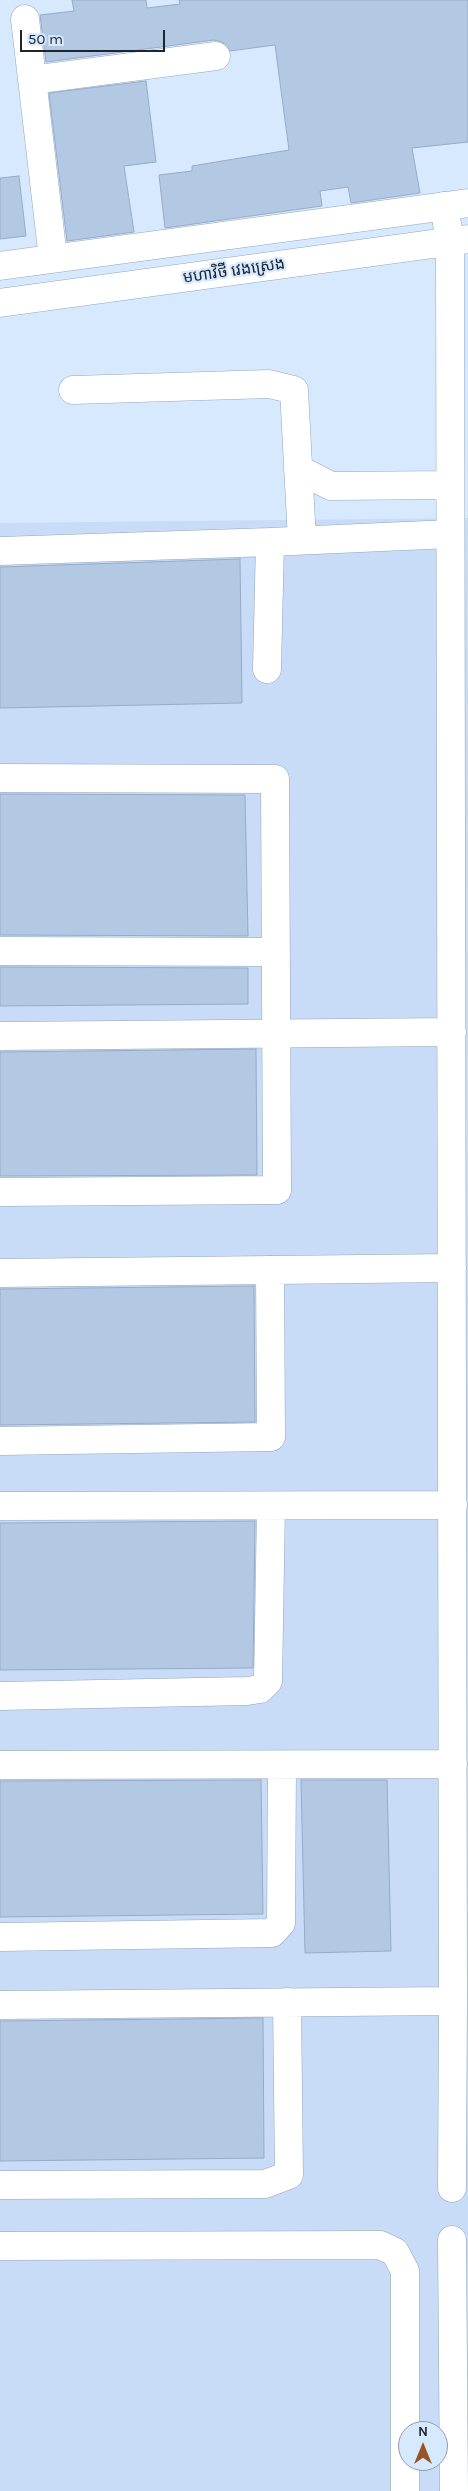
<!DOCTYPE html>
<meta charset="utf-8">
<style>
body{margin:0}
#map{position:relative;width:468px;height:2491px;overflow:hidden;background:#d7e9ff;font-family:Karla,sans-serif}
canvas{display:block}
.north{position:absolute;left:398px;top:2421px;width:50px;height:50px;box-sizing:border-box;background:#d7e9ff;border:1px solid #8d9bac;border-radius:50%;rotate:0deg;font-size:14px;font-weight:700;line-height:20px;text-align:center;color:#1d252f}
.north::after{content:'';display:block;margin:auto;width:18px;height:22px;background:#975425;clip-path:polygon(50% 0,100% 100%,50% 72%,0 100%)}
.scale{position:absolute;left:20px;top:30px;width:145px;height:22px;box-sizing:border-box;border:2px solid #1d252f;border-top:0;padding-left:6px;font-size:15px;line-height:18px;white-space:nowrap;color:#1d252f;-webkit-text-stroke:4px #d7e9ff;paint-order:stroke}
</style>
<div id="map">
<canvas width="468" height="2491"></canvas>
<div class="north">N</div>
<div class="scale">50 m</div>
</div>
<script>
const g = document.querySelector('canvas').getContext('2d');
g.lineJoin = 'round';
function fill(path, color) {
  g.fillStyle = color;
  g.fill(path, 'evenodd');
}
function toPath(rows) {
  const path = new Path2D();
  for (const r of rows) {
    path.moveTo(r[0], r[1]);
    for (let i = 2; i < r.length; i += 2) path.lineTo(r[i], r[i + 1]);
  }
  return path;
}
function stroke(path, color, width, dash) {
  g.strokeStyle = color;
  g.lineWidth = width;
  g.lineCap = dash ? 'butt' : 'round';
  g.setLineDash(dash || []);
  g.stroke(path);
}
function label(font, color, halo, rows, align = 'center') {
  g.font = font + ' Karla,"Noto Sans Khmer",sans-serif';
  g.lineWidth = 4.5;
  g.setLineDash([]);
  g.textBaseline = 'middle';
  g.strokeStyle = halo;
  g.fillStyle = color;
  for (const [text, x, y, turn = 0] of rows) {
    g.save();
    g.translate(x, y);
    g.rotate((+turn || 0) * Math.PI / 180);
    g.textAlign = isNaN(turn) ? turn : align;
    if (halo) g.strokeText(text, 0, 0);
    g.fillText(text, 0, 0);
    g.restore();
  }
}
const built = toPath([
 [468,518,468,2491,0,2491,0,523],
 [408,2431,438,2431,438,2461,408,2461]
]);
const building = toPath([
 [72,0,146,0,147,8,180,4,179,0,468,0,468,142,412,148,420,193,351,203,348,187,320,191,322,206,165,228,159,175,192,171,192,166,289,150,275,45,230,51,222,42,214,40,46,62,40,15,74,11,72,0],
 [146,81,156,162,124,166,134,232,67,241,49,93,146,81],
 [19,176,26,236,0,239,0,178,19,176],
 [240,559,242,703,0,708,0,567,240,559],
 [0,794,245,795,248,936,0,935,0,794],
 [0,967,248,968,248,1004,0,1006,0,967],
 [256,1049,257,1175,0,1176,0,1052,256,1049],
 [254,1286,255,1422,0,1425,0,1289,254,1286],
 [255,1521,253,1668,0,1670,0,1523,255,1521],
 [261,1780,263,1914,0,1917,0,1781,261,1780],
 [301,1780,387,1780,391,1951,305,1953,301,1780],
 [263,2018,264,2158,0,2161,0,2021,263,2018]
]);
const minor = toPath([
 [25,19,53,258],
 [32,80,216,56],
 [444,206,450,241,453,2001,452,2188],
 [73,390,269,384,294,390,302,540],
 [298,469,331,486,450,485],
 [0,551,270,542],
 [267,669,270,542,450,534],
 [0,778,275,779,277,1190,0,1192],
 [0,951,276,952],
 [0,1036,452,1032],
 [0,1273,452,1268],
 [0,1441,271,1437,270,1270],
 [0,1506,453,1505],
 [0,1696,247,1691,260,1689,268,1681,271,1507],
 [0,1765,453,1764],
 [0,1937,272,1933,281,1923,282,1765],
 [0,2005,453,2001],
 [0,2185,265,2184,289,2175,287,2002],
 [452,2240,454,2491],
 [0,2246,380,2245,395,2252,405,2271,405,2491]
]);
const major = toPath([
 [0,266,468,203],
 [0,303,468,239]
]);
const streetNames = [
 ["មហាវិថី វេងស្រេង",234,271,-8]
];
fill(built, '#c8dcf7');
fill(building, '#b3c8e3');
stroke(building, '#97abc6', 1);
stroke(minor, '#91a6bf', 29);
stroke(major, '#91a6bf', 29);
stroke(minor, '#fff', 28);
stroke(major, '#fff', 28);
label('16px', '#1d252f', '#d7e9ff', streetNames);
</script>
